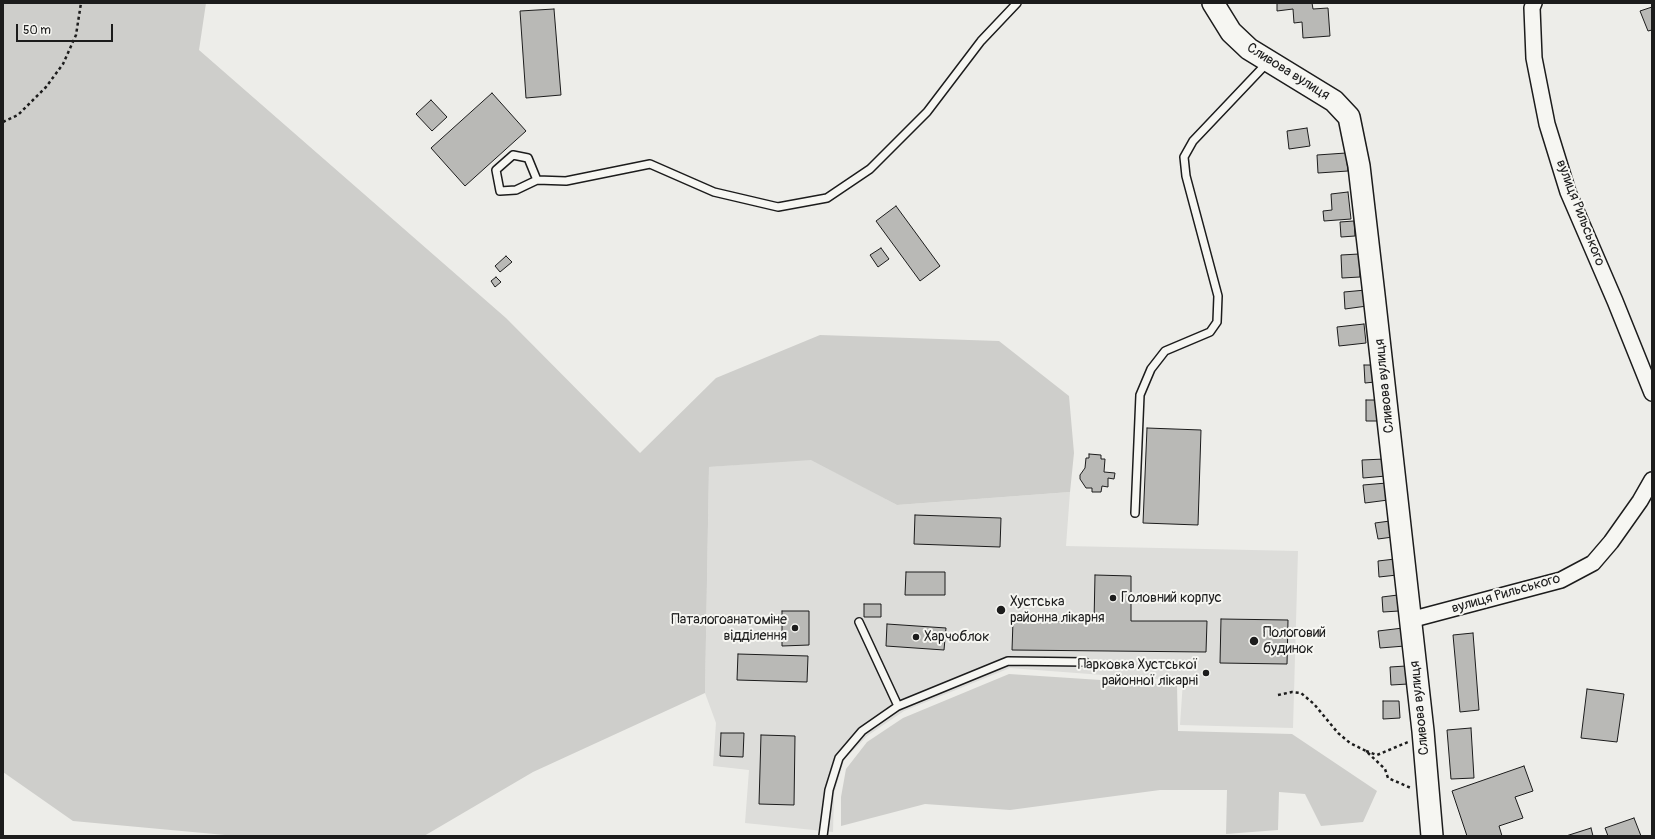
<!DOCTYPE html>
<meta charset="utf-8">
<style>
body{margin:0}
#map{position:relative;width:1655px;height:839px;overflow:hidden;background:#edede9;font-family:Pangolin,sans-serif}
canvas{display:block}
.frame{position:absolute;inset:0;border:4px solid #1c1c1c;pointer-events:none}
.scale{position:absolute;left:16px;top:24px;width:97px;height:18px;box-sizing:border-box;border:2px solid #1c1c1c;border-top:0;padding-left:5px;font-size:12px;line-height:14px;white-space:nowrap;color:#1c1c1c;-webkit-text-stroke:3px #f6f6f2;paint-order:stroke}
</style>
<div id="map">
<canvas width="1655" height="839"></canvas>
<div class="frame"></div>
<div class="scale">50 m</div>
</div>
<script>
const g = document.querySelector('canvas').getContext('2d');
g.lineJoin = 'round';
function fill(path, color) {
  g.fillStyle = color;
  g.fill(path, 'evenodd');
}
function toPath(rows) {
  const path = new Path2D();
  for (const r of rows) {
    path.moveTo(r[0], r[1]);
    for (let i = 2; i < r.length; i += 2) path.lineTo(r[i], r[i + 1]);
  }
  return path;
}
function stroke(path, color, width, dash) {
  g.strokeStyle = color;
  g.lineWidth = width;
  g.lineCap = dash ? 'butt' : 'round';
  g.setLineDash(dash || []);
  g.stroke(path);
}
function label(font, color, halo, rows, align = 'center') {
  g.font = font + ' Pangolin,sans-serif';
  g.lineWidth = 4;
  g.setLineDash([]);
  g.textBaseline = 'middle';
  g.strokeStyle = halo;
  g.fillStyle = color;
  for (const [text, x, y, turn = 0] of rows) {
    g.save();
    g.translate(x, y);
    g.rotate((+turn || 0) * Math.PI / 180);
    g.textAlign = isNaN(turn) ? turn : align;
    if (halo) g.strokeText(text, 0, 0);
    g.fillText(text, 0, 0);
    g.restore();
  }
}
const built = toPath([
 [811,459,897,505,1070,492,1066,546,1298,551,1293,728,1180,725,1183,681,1010,668,904,711,867,736,844,760,834,794,833,832,745,823,749,770,713,766,716,723,705,693,709,467]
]);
const green = toPath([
 [3,3,206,3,199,50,506,318,640,453,716,378,820,335,999,341,1069,396,1074,453,1070,492,897,505,811,460,709,467,705,693,533,772,424,836,236,836,73,821,3,772],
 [1009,674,1177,685,1178,731,1292,734,1377,791,1363,822,1321,826,1305,794,1279,792,1278,830,1226,834,1227,790,1160,790,1010,810,925,804,841,826,841,797,846,769,867,742,903,718]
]);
const building = toPath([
 [1277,3,1312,3,1313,9,1328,8,1330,36,1303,38,1302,22,1294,23,1293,9,1277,11,1277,3],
 [1652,7,1652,30,1648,31,1640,11,1652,7],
 [554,9,561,95,526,98,520,11,554,9],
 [492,93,526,131,465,186,431,148,492,93],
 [431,100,447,117,432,131,416,114,431,100],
 [1307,128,1310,146,1289,149,1287,131,1307,128],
 [1346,153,1348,171,1318,173,1317,155,1346,153],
 [1348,192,1351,219,1324,221,1323,211,1332,210,1331,194,1348,192],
 [896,206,940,266,920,281,876,221,896,206],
 [1354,221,1355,236,1341,237,1340,222,1354,221],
 [881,248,889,259,878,267,870,255,881,248],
 [1359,254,1360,277,1342,278,1341,255,1359,254],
 [506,256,512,262,500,272,495,266,506,256],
 [496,277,501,282,495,287,491,281,496,277],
 [1366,290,1367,306,1345,309,1344,292,1366,290],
 [1364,324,1366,343,1339,346,1337,327,1364,324],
 [1364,365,1374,365,1375,382,1365,383,1364,365],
 [1366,400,1379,400,1379,421,1366,421,1366,400],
 [1147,428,1201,430,1198,525,1143,523,1147,428],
 [1089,454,1101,455,1101,459,1105,459,1104,472,1115,473,1114,479,1108,478,1108,487,1102,486,1101,492,1092,492,1092,488,1086,488,1080,479,1080,475,1085,468,1086,458,1089,458,1089,454],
 [1385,459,1386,476,1363,478,1362,460,1385,459],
 [1387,483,1388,500,1365,503,1363,485,1387,483],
 [915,515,1001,518,1000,547,914,544,915,515],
 [1390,521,1393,537,1378,539,1375,523,1390,521],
 [1395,559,1397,575,1379,577,1378,561,1395,559],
 [906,572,945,572,945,595,905,595,906,572],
 [1095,575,1131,576,1131,621,1207,621,1206,652,1012,650,1013,621,1094,622,1095,575],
 [1398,595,1399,611,1383,612,1382,597,1398,595],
 [864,604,881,604,881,617,864,617,864,604],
 [782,611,809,611,809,645,782,646,782,611],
 [1221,619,1288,620,1287,664,1220,663,1221,619],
 [887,624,946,628,944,650,886,646,887,624],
 [1403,628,1405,646,1380,648,1378,631,1403,628],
 [1473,633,1479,710,1460,712,1453,635,1473,633],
 [738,654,808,656,807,682,737,680,738,654],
 [1406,666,1408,684,1391,685,1390,667,1406,666],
 [1587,689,1624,694,1617,742,1581,738,1587,689],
 [1383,701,1399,701,1400,718,1383,719,1383,701],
 [1471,728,1474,778,1451,779,1447,730,1471,728],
 [721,733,744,733,743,757,720,756,721,733],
 [761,735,795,736,794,805,759,804,761,735],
 [1524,766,1533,791,1515,797,1523,818,1499,826,1502,836,1467,836,1452,791,1524,766],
 [1634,818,1641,836,1608,836,1605,828,1634,818],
 [1591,828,1593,836,1566,836,1591,828]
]);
const path = toPath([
 [3,122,18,115,46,87,63,64,76,35,81,3],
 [1278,695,1292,692,1301,693,1314,704,1338,733,1350,743,1366,751,1385,769,1388,778,1411,788],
 [1366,751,1377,755,1408,742]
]);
const lane = toPath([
 [537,180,528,158,513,155,496,170,500,191,516,190,537,180,566,181,650,164,714,192,778,207,827,198,870,169,927,112,981,41,1017,3],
 [1135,513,1140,395,1151,369,1165,351,1210,332,1217,322,1218,296,1186,176,1184,157,1193,141,1268,62],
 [859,622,898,706],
 [823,836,829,790,839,758,862,731,898,706,1008,661,1085,662]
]);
const street = toPath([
 [1534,3,1532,8,1534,58,1547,124,1568,192,1615,301,1652,393],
 [1410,620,1561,580,1593,563,1611,542,1640,501,1652,480]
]);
const secondary = toPath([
 [1213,3,1231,32,1249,49,1334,101,1349,117,1359,166,1374,295,1423,731,1432,836]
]);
const markers = [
 [1113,598,4,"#1c1c1c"],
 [1001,610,5,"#1c1c1c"],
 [795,628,4,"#1c1c1c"],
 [916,637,4,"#1c1c1c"],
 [1254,641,5,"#1c1c1c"],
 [1206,673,4,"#1c1c1c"]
];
const streetNames = [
 ["Сливова вулиця",1288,72,32],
 ["вулиця Рильського",1580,213,69],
 ["Сливова вулиця",1385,386,-96],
 ["вулиця Рильського",1506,594,-16],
 ["Сливова вулиця",1420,708,-96]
];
const poiNames = [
 ["Головний корпус",1121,598],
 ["Хустська",1010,602],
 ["районна лікарня",1010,618],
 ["Паталогоанатоміне",787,620,"right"],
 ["відділення",787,636,"right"],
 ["Пологовий",1263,633],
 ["будинок",1263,649],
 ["Харчоблок",924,637],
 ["Парковка Хустської",1198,665,"right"],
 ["районної лікарні",1198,681,"right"]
];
fill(built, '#ddddda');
fill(green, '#cececb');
fill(building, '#b9b9b6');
stroke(building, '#1c1c1c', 1);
stroke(lane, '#1c1c1c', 10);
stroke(street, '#1c1c1c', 18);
stroke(secondary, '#1c1c1c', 24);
stroke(path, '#1c1c1c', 2.5, [3, 3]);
stroke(lane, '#f6f6f2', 7);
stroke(street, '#f6f6f2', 15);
stroke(secondary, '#f6f6f2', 21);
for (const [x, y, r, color] of markers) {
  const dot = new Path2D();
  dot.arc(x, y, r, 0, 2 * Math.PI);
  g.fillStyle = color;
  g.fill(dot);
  stroke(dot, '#f6f6f2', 1.5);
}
label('14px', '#1c1c1c', '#f6f6f2', streetNames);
label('14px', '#1c1c1c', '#f6f6f2', poiNames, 'left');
</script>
